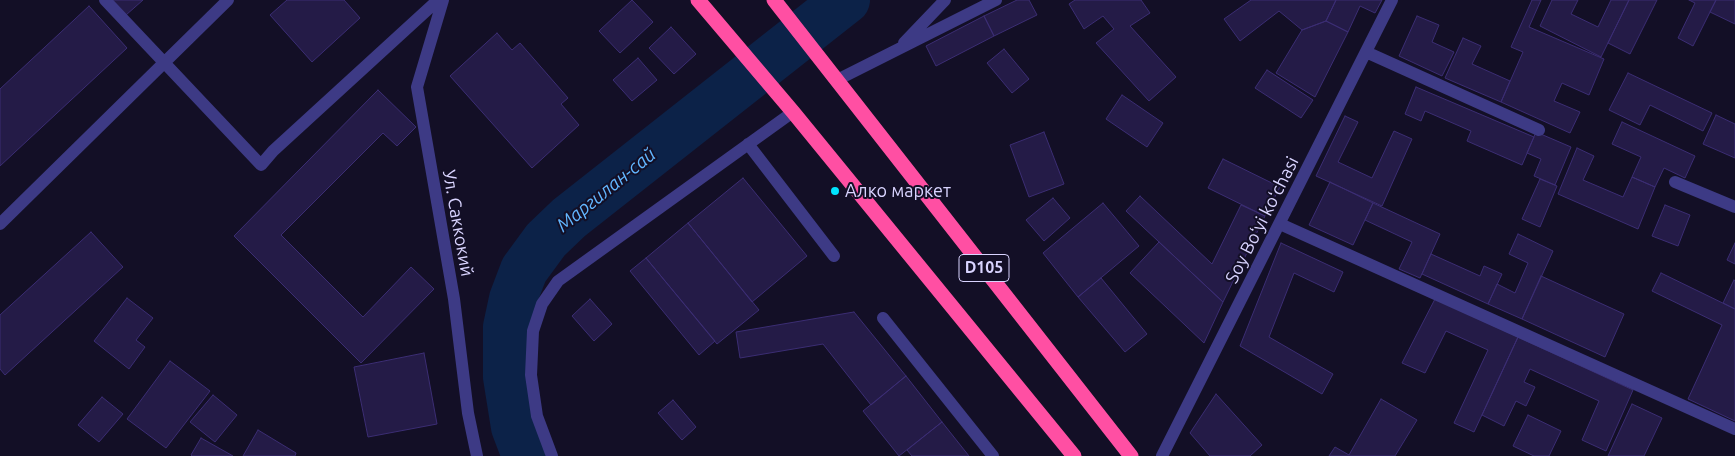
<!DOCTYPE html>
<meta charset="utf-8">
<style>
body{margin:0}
canvas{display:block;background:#130f26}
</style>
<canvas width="1735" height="456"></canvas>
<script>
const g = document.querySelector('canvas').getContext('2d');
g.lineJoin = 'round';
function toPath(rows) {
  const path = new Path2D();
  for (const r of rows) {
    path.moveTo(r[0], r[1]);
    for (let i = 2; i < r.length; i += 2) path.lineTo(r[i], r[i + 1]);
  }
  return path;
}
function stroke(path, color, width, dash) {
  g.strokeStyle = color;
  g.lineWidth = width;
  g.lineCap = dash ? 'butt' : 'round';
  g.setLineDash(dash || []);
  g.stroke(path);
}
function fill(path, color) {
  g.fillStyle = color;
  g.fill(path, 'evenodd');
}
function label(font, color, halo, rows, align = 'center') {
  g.font = font + ' Ubuntu,sans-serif';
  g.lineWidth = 4;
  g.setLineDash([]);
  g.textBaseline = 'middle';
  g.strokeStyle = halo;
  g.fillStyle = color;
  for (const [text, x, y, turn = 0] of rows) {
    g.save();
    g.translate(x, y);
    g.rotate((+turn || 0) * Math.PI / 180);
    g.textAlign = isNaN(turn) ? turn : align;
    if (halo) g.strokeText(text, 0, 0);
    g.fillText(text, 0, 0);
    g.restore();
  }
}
const river = toPath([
 [526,456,515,427,507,377,507,327,513,299,524,270,546,240,569,218,846,0]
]);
const building = toPath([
 [112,0,143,0,126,15,112,0],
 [287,0,344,0,360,18,312,62,270,15,287,0],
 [632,0,653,22,620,53,599,31,632,0],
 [1017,0,1029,0,1037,15,994,36,984,16,1017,0],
 [1075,0,1141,0,1150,13,1130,26,1176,77,1149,101,1096,43,1114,29,1103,16,1084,29,1069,4,1075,0],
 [1251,0,1336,0,1326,21,1302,30,1279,11,1240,41,1224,19,1251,0],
 [1336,0,1382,0,1375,13,1360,6,1348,32,1326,21,1336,0],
 [1532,0,1541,0,1529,27,1604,59,1589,95,1562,83,1554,101,1580,112,1570,133,1501,102,1523,52,1511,47,1532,0],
 [1552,0,1578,0,1571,14,1598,27,1611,0,1629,0,1601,57,1540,26,1552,0],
 [1629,0,1657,0,1630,54,1608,43,1629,0],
 [1689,0,1716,0,1693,46,1678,38,1695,3,1689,0],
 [1716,0,1735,0,1735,24,1710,12,1716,0],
 [89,6,127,48,0,166,0,89,89,6],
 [984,16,994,36,936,66,926,46,984,16],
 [1417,16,1439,25,1432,42,1454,52,1442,76,1399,56,1417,16],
 [1326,21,1348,32,1315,97,1276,73,1302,30,1326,21],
 [671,27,696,54,674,74,649,48,671,27],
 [497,33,512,50,520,43,568,98,561,104,579,125,532,168,450,76,497,33],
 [1463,38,1481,46,1472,64,1510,81,1501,102,1445,78,1463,38],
 [1004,49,1029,79,1012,93,987,63,1004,49],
 [638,58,657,80,632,101,613,80,638,58],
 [1267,70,1313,100,1301,118,1255,88,1267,70],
 [1628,73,1712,113,1703,131,1650,105,1640,125,1609,110,1628,73],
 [1416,87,1534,137,1522,165,1467,141,1471,131,1425,111,1421,121,1405,114,1416,87],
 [378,90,416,127,397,146,383,133,281,235,363,317,411,267,434,289,361,363,234,236,378,90],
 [1122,95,1163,123,1147,147,1106,119,1122,95],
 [1716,115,1735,124,1735,158,1703,144,1716,115],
 [1345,116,1358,122,1338,162,1372,178,1394,131,1412,139,1382,206,1316,176,1345,116],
 [1622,122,1695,156,1685,178,1664,168,1655,187,1632,177,1641,157,1612,144,1622,122],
 [1044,132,1064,184,1029,197,1010,145,1044,132],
 [1536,132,1571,147,1555,185,1534,176,1541,159,1527,153,1536,132],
 [1577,148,1594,156,1583,180,1623,197,1632,177,1655,187,1638,229,1558,194,1577,148],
 [1223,159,1280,187,1265,216,1208,188,1223,159],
 [743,178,807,256,752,302,688,223,743,178],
 [1540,179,1557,186,1540,227,1522,219,1540,179],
 [1330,182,1373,203,1353,245,1309,225,1330,182],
 [1140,196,1212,264,1241,205,1265,216,1223,302,1126,211,1140,196],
 [1053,198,1070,218,1044,241,1026,220,1053,198],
 [1103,203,1139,246,1078,297,1043,253,1103,203],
 [1373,203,1440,234,1420,278,1399,269,1412,242,1365,220,1373,203],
 [1665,205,1690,215,1678,246,1652,236,1665,205],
 [688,223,759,310,717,344,646,258,688,223],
 [91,232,123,267,5,375,0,369,0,315,91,232],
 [1518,234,1553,251,1522,319,1488,304,1497,284,1515,293,1528,263,1509,254,1518,234],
 [1159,242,1223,302,1204,343,1130,273,1159,242],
 [1281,243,1343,272,1334,292,1294,273,1269,337,1333,374,1322,394,1240,346,1281,243],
 [1735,243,1735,264,1727,260,1735,243],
 [1431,254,1480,276,1484,266,1502,274,1488,304,1422,274,1431,254],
 [646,258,715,341,699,355,630,271,646,258],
 [1661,273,1735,309,1735,421,1688,399,1722,325,1652,291,1661,273],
 [1541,276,1624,314,1605,357,1522,319,1541,276],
 [1101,278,1147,334,1125,352,1078,297,1101,278],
 [1734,280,1735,281,1735,309,1723,303,1734,280],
 [127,298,153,318,136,340,145,347,129,369,94,341,127,298],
 [590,299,612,324,594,341,572,316,590,299],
 [1435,299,1518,337,1474,432,1454,423,1488,350,1446,331,1425,373,1402,363,1435,299],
 [854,312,906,376,871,405,823,344,740,358,736,332,854,312],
 [1518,337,1633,390,1606,451,1582,440,1599,401,1530,369,1524,382,1535,387,1526,406,1516,401,1504,426,1482,415,1518,337],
 [424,353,437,424,368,437,354,367,424,353],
 [170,361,210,391,166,448,127,419,170,361],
 [906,376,942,422,899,456,863,411,906,376],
 [1216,394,1262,445,1250,456,1210,456,1190,433,1216,394],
 [213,395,237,415,215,442,190,422,213,395],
 [102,397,123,414,99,442,78,425,102,397],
 [1381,399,1417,420,1395,456,1329,456,1335,447,1349,455,1381,399],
 [673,400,696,427,682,440,658,413,673,400],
 [1632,404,1662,418,1644,456,1608,456,1632,404],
 [1528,415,1561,431,1549,456,1534,456,1513,446,1528,415],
 [942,422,969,456,912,456,907,450,942,422],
 [258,430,296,453,295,456,243,456,258,430],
 [201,438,233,456,192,456,191,455,201,438]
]);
const minor = toPath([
 [105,0,261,165,273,151,438,0],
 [443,0,417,87,454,299,468,413,477,456],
 [904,43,945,0],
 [1366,52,1539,130],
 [837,80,996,0],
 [748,144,834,256],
 [1675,182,1735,207],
 [0,224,228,0],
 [1280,224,1735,429],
 [883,318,993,456],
 [552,456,537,416,531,375,533,331,542,304,558,281,793,112],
 [1162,456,1392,0]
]);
const highway = toPath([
 [698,0,793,112,1074,456],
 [774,0,1131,456]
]);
const markers = [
 [835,191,5,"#00e5ff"]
];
const shields = [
 [984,268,50]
];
const shieldNames = [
 ["D105",984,268]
];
const poiNames = [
 ["Алко маркет",845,191]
];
const streetNames = [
 ["Soy Boʻyi koʻchasi",1262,220,-63],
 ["Ул. Саккокий",458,223,80]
];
const waterNames = [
 ["Маргилан-сай",606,190,-39]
];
stroke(river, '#0c2248', 48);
fill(building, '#241b47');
stroke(building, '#3b2d73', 1);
stroke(minor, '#3d3a85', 12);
stroke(highway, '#ff4fa3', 15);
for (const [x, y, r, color] of markers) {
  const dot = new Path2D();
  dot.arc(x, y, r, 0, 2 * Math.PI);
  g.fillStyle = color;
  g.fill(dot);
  stroke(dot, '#130f26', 2);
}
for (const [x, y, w] of shields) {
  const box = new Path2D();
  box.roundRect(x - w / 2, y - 13.5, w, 27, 4);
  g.fillStyle = '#130f26';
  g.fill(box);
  stroke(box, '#d9d4ff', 1);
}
label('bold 16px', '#d9d4ff', null, shieldNames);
label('18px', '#d9d4ff', '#130f26', poiNames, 'left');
label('18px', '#d9d4ff', '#130f26', streetNames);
label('italic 19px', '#62b6ff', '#130f26', waterNames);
</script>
